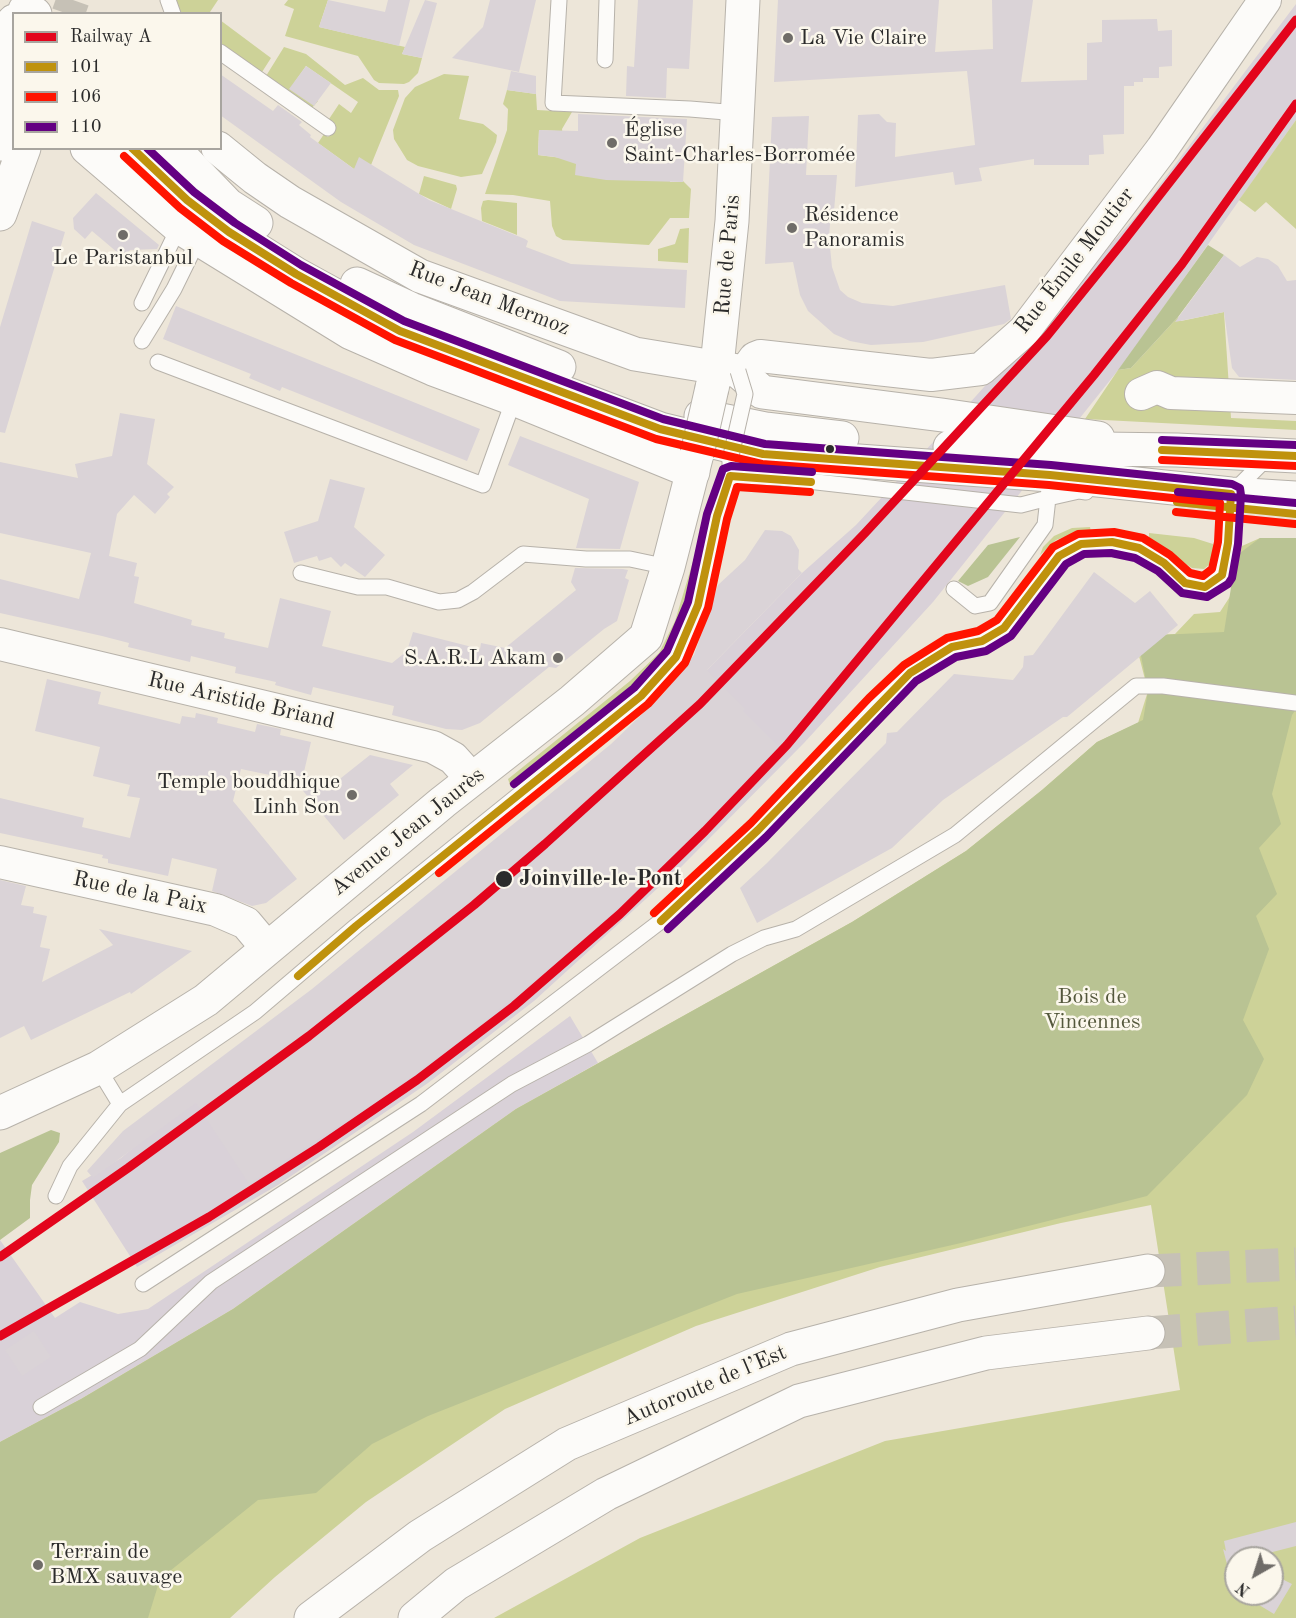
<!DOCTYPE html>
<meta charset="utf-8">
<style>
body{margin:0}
#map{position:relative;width:1296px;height:1618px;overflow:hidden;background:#ede6d9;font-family:"Old Standard TT",serif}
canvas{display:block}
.legend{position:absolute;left:12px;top:12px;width:210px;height:138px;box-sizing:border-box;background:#fbf7ec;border:2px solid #a8a59f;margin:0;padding:8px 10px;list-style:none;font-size:18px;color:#2b2b2b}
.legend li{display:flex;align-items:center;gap:12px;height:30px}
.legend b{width:30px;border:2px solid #a8a59f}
.north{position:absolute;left:1224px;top:1546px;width:60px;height:60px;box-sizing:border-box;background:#fbf7ec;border:2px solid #a8a59f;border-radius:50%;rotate:219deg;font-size:16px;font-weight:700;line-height:24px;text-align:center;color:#2b2b2b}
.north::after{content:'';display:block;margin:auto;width:21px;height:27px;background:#6f6c68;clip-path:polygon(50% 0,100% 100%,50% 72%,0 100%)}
</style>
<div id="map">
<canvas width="1296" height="1618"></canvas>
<ul class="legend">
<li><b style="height:8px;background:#e3051c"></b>Railway A</li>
<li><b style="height:8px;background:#bf920d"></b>101</li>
<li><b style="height:8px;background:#ff1400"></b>106</li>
<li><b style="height:8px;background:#640082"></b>110</li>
</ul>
<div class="north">N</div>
</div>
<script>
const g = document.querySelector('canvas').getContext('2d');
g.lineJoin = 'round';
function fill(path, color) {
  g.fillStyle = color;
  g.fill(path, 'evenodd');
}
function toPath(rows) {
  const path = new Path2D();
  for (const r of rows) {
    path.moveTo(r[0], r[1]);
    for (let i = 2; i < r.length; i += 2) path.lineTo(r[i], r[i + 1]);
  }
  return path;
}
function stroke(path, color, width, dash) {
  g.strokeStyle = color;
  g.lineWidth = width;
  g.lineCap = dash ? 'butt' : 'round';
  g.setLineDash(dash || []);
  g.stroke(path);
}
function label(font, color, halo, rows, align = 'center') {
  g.font = font + ' "Old Standard TT",serif';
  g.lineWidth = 5;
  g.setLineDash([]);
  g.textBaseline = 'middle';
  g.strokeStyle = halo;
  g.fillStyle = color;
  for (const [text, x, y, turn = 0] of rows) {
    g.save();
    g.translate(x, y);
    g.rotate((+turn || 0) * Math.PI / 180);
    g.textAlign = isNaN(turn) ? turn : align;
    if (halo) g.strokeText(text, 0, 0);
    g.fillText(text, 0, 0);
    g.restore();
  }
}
const industrial = toPath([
 [1296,4,1296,120,1127,359,933,602,804,743,682,866,534,1001,428,1083,278,1185,137,1267,82,1181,121,1158,708,669,802,573,856,525,976,396,1137,215],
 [570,1016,598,1063,516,1109,233,1309,81,1399,0,1442,0,1240,55,1318,80,1302,118,1314,148,1309,413,1132]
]);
const green = toPath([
 [174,0,218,0,210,12,211,14,180,13],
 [288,0,328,0,319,27,405,47,402,54,422,58,418,73,409,82,404,84,379,83,374,80,358,56,285,36,294,9,284,5],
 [220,20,271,58,262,72,221,44],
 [284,47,306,54,345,85,363,78,379,90,398,90,399,96,371,165,354,169,318,143,324,134,328,137,336,126,329,119,339,104,351,113,358,102,306,66,294,83,318,101,311,109,266,76],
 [444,74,469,76,459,119,483,124,497,135,496,142,482,174,461,177,418,166,407,160,394,139,393,130,405,98,415,87],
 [507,90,536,94,537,110,572,112,562,129,563,136,559,131,539,130,538,155,578,160,576,171,581,176,670,181,670,182,682,182,683,181,691,189,689,218,670,218,649,245,563,240,556,236,552,226,550,201,513,195,485,194,507,130,508,109,503,104],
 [1296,120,1296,229,1266,202,1255,212,1239,200],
 [424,176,456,185,457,189,451,209,419,194],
 [488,200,517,203,517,235,482,221,481,208,483,201],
 [689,228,688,263,658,261,658,249,675,244,680,229],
 [1224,312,1231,418,1296,421,1296,430,1085,419,1118,370,1131,368,1178,317,1181,321],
 [704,525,710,526,683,616,669,646,658,663,636,685,512,785,510,785,508,779,630,681,659,653,675,621],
 [1090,527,1091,532,1079,532,1056,540,1040,555,1043,547,1054,536,1072,528],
 [1149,533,1194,538,1213,544,1218,553,1217,558,1204,569,1192,568,1149,540],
 [1260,538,1296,538,1296,1618,494,1618,640,1538,885,1441,1180,1390,1151,1205,1061,1223,880,1267,696,1326,505,1409,366,1502,275,1577,230,1618,0,1618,0,1442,81,1399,233,1309,516,1109,852,922,966,851,1042,790,1097,742,1138,723,1148,691,1139,656,1137,636,1175,634,1194,614,1220,612,1231,595,1242,546],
 [1236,1558,1272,1558,1272,1594,1236,1594]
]);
const forest = toPath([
 [1208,245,1224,255,1178,317,1131,368,1118,370],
 [1020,537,988,577,968,586,958,581,988,545],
 [1260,538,1296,538,1296,709,1292,715,1272,794,1281,824,1259,848,1277,894,1256,916,1269,949,1243,1020,1264,1059,1247,1095,1147,1196,961,1243,737,1294,428,1416,372,1444,316,1493,258,1500,160,1579,148,1618,0,1618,0,1442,81,1399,233,1309,516,1109,852,922,966,851,1042,790,1097,742,1143,720,1148,691,1137,636,1224,632,1236,556],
 [51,1130,60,1133,59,1142,32,1185,30,1200,30,1218,0,1240,0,1153]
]);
const building = toPath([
 [328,0,385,12,388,0,410,0,399,46,319,27],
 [425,0,437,3,422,58,402,54],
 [490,0,536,0,519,72,452,58,483,27],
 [638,0,693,0,689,69,667,68,666,98,626,96,627,66,634,67],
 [778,0,939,0,935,52,993,49,992,0,1033,0,1021,82,1087,80,1087,43,1102,42,1102,20,1157,19,1158,31,1172,30,1172,66,1159,67,1159,78,1143,78,1143,82,1134,82,1134,86,1124,86,1124,134,1103,135,1104,154,1089,155,1089,165,1034,165,1034,159,979,168,982,181,955,185,953,172,855,187,858,115,879,114,887,122,896,123,895,157,975,145,967,71,774,82],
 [306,66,331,83,314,106,289,89],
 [511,71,536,76,536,94,507,90],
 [220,74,273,111,278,105,302,122,299,125,311,135,310,137,354,169,359,157,429,200,525,239,528,241,526,247,571,264,687,270,685,308,560,301,414,245,341,202,220,115],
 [578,114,687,119,683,182,606,180,575,175,576,164,555,157,538,155,539,130,578,131],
 [809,116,806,175,837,175,834,211,831,211,829,237,832,267,840,290,848,297,862,303,893,306,1005,285,1011,319,1004,324,923,342,871,345,850,341,834,334,808,311,800,295,793,262,765,264,772,117],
 [96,193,159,245,157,249,130,250,124,258,92,231,85,239,74,229,73,218],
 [32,221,65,232,5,433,0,432,0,327],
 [1224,255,1240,267,1257,257,1268,259,1278,266,1287,281,1296,280,1296,380,1239,377,1232,368,1224,312,1175,322],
 [176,306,480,429,467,461,282,387,280,391,249,378,251,374,163,339],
 [120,413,155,419,147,464,174,487,167,494,170,497,155,514,134,495,117,514,109,556,137,563,134,576,139,577,134,603,192,620,191,625,225,633,224,638,268,648,280,598,331,611,322,646,392,663,407,651,413,632,480,649,481,643,505,648,576,590,571,582,575,568,623,569,628,570,625,578,629,580,617,621,604,629,556,668,549,667,480,723,462,730,446,729,392,715,394,706,313,687,311,695,275,685,276,682,235,673,236,667,191,656,190,662,128,647,129,643,102,636,0,613,0,579,79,599,91,553,0,533,0,462,78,478,75,464,112,456],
 [520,436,639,482,620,549,576,548,589,499,508,465],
 [330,479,365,488,354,527,385,555,365,577,345,563,341,567,331,557,319,561,317,556,294,563,284,532,318,521],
 [765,530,782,531,791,536,799,550,798,569,802,573,707,670,745,709,743,711,779,747,674,856,579,944,469,1034,385,1096,249,1184,196,1103,93,1178,87,1171,123,1131,312,989,611,744,664,693,694,655,718,585,745,560],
 [1094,572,1135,603,1150,591,1178,625,1067,717,1063,717,943,800,892,848,757,923,740,888,767,863,886,743,887,733,897,732,954,674,1013,680,1023,667,1024,656,1033,655],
 [47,679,101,692,98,704,180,724,182,716,195,718,196,713,218,718,217,723,255,732,257,724,281,729,280,735,311,742,303,776,341,778,370,755,413,765,390,784,399,795,344,840,294,780,241,769,233,801,297,879,266,903,252,906,212,891,217,869,172,858,168,876,108,863,108,859,102,858,103,855,0,833,0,798,84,818,82,827,130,838,140,798,127,796,130,785,93,776,100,747,35,731],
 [0,880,26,886,21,905,34,907,33,913,47,916,40,947,50,949,42,982,113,945,99,929,192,951,131,994,130,992,31,1040,24,1026,0,1038],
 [34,1331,51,1357,22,1376,5,1350],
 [1296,1522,1296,1546,1249,1558,1236,1558,1236,1588,1232,1583,1223,1549,1226,1551,1224,1541],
 [1272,1574,1292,1584,1274,1614,1241,1594,1272,1594]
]);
const primaryTunnel = toPath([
 [68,14,73,0]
]);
const highwayTunnel = toPath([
 [1148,1271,1296,1264],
 [1148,1333,1296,1322]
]);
const lane = toPath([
 [168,0,173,14],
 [559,0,553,103,690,109,738,113],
 [220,52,328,128],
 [605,60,607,0],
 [142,303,179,227],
 [142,341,174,289,198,240],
 [158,362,483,485,514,399],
 [730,476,781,478,1021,505,1048,498,1079,491,1086,492],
 [301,573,358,587,387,587,439,602,458,600,473,592,523,554,586,559,630,559,668,567],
 [954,589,975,606,990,603,1045,525,1049,489],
 [98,1068,120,1104],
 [56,1196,70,1166,120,1104,255,1012,356,926,641,696,676,657,698,605,717,516,730,476,730,460],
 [143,1284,421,1104,661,921,758,830,877,705,910,673,952,647,982,641,1004,628,1059,556,1081,544,1112,542,1139,548,1164,563,1185,583,1205,587,1222,575,1228,543,1231,494,1267,458],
 [41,1407,140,1349,211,1282,512,1084,588,1044,732,954,764,938,796,929,955,835,1136,686,1163,686,1296,703]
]);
const street = toPath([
 [738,371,747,369,755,358,760,356,931,375,981,369,1024,331,1162,149,1265,0],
 [1141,394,1157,387,1171,393,1296,398],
 [0,644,433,747,453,758,472,779],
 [0,862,216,910,246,923,267,948]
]);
const secondary = toPath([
 [25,10,35,14],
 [87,148,179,227,351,333,433,369,514,399,693,472],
 [218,148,255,178,290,202,420,276,635,354,738,371,762,392,942,415,1098,438]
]);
const primary = toPath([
 [0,144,10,116,6,29,14,21],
 [131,148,187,200,229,232,296,274,400,331,660,429,763,454,1050,475,1231,494,1296,498],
 [173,148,228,205,256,223],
 [0,214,24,148],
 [357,284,411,309,559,367],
 [712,388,717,366,732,221,743,0],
 [701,416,765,429,842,438],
 [950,447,1177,450,1296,456],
 [0,1113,98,1068,206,1000,443,802,572,701,646,637,668,567,697,454]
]);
const highway = toPath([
 [311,1618,420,1536,567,1444,791,1349,958,1305,1148,1271],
 [415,1618,456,1584,606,1494,799,1401,986,1353,1148,1333]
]);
const laneBridge = toPath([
 [730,460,745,394,738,371]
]);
const primaryBridge = toPath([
 [697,454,712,388]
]);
const bus1 = toPath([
 [132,148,187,200,229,232,296,274,400,331,660,429,763,454,1050,475,1231,494,1228,543,1222,575,1205,587,1185,583,1164,563,1139,548,1112,542,1081,544,1059,556,1004,628,982,641,952,647,910,673,758,830,661,921],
 [1162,450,1296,456],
 [1177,502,1296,514],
 [298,976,356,926,641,696,676,657,698,605,717,516,730,476,811,482]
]);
const bus2 = toPath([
 [124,156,180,208,223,241,291,283,395,340,656,439,762,464,1049,485,1220,503,1218,542,1212,569,1203,576,1190,573,1170,555,1143,538,1114,532,1078,534,1053,547,997,620,978,631,947,638,904,665,869,698,751,823,654,913],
 [1162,460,1296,466],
 [1176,512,1295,524],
 [439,873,648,704,685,663,708,608,727,519,737,487,810,492]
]);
const bus3 = toPath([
 [147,148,194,192,235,223,301,265,404,321,663,419,765,444,1051,465,1232,484,1240,488,1241,495,1238,544,1232,578,1228,584,1207,597,1182,593,1158,571,1135,558,1111,553,1084,554,1066,564,1011,636,986,651,956,657,916,681,766,837,668,929],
 [1162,440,1296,445],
 [1178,492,1296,503],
 [514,784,634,688,667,651,688,602,707,514,723,469,731,466,812,472]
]);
const rail1 = toPath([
 [0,1257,128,1168,309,1036,474,905,545,844,700,704,865,533,1047,336,1123,242,1296,20],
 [0,1336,209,1217,319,1147,417,1080,514,1006,620,914,705,831,787,745,1094,375,1182,264,1296,104]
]);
const markers = [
 [788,38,6,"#6f6c68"],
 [612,143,6,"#6f6c68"],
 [792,228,6,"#6f6c68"],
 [123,235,6,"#6f6c68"],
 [830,449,5,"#2b2b2b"],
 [558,658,6,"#6f6c68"],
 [352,795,6,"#6f6c68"],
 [504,879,9,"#2b2b2b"],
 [38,1565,6,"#6f6c68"]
];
const poiNames = [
 ["La Vie Claire",800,38],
 ["Église",624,130],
 ["Saint-Charles-Borromée",624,155],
 ["Résidence",804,215],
 ["Panoramis",804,240],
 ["Le Paristanbul",123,258,"center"],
 ["S.A.R.L Akam",546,658,"right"],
 ["Temple bouddhique",340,782,"right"],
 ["Linh Son",340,807,"right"],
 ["Terrain de",50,1552],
 ["BMX sauvage",50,1577]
];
const streetNames = [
 ["Rue de Paris",728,255,-85],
 ["Rue Émile Moutier",1075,261,-52],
 ["Rue Jean Mermoz",489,299,21],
 ["Rue Aristide Briand",241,701,13],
 ["Avenue Jean Jaurès",408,832,-39],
 ["Rue de la Paix",140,893,12],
 ["Autoroute de l’Est",705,1386,-23]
];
const stopNames = [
 ["Joinville-le-Pont",519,879]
];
const parkNames = [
 ["Bois de",1092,997],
 ["Vincennes",1092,1022]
];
fill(industrial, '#d9d1d8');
fill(green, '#cdd298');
fill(forest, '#b9c393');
fill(building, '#dad3d7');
stroke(primaryTunnel, '#c6c1b6', 33, [33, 16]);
stroke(highwayTunnel, '#c6c1b6', 33, [33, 16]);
stroke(lane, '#b7b2aa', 17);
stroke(street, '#b7b2aa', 34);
stroke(secondary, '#b7b2aa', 35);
stroke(primary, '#b7b2aa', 35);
stroke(highway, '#b7b2aa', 35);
stroke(lane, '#fcfbf9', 15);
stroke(street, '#fcfbf9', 32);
stroke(secondary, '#fcfbf9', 33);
stroke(primary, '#fcfbf9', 33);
stroke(highway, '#fcfbf9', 33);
stroke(laneBridge, '#b7b2aa', 17, []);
stroke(primaryBridge, '#b7b2aa', 35, []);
stroke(laneBridge, '#fcfbf9', 15);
stroke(primaryBridge, '#fcfbf9', 33);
stroke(bus1, '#bf920d', 8);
stroke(bus2, '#ff1400', 8);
stroke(bus3, '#640082', 8);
stroke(rail1, '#e3051c', 9);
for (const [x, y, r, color] of markers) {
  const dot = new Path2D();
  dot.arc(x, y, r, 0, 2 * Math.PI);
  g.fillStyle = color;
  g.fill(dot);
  stroke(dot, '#fbf7ec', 2);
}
label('22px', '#2b2b2b', '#fbf7ec', poiNames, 'left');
label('22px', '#2b2b2b', '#fbf7ec', streetNames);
label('bold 22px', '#2b2b2b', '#fbf7ec', stopNames, 'left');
label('22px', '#54583c', '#fbf7ec', parkNames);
</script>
